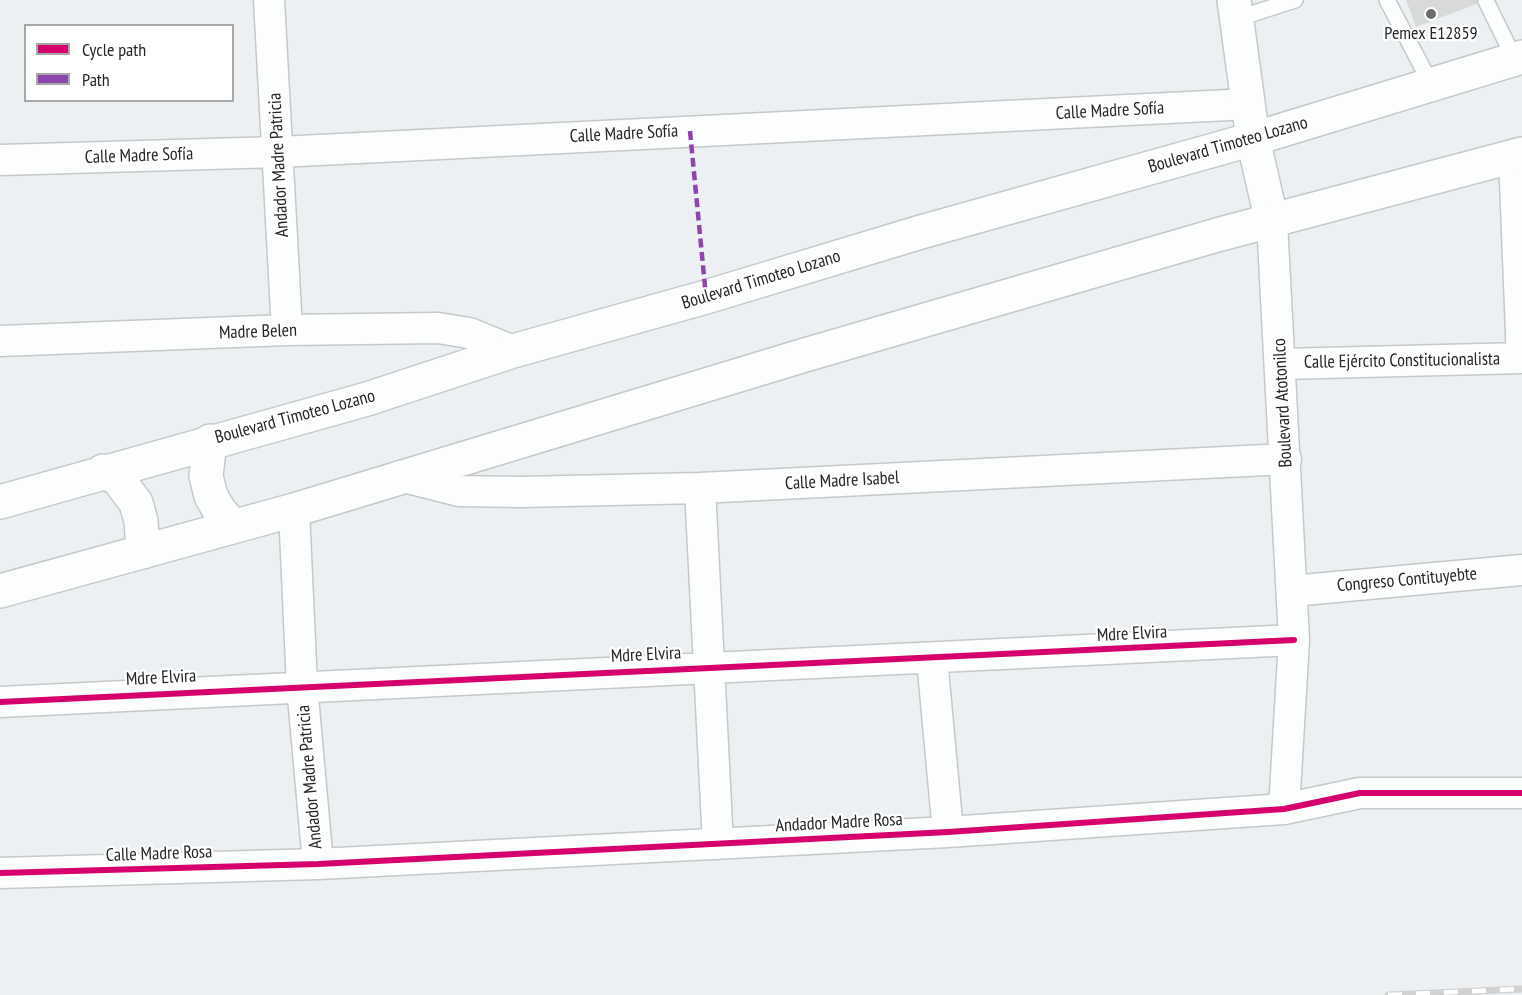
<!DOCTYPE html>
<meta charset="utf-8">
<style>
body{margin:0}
#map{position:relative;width:1522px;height:995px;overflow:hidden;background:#edf0f2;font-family:"PT Sans Narrow",sans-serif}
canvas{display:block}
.legend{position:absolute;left:24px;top:24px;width:210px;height:78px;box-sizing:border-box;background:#fff;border:2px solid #a7a8a8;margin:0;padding:8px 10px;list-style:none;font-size:18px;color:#232526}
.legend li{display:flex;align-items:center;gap:12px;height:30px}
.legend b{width:30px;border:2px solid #a7a8a8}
</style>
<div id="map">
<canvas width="1522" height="995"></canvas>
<ul class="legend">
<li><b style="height:8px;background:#d6006c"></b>Cycle path</li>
<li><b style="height:8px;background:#8e44ad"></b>Path</li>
</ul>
</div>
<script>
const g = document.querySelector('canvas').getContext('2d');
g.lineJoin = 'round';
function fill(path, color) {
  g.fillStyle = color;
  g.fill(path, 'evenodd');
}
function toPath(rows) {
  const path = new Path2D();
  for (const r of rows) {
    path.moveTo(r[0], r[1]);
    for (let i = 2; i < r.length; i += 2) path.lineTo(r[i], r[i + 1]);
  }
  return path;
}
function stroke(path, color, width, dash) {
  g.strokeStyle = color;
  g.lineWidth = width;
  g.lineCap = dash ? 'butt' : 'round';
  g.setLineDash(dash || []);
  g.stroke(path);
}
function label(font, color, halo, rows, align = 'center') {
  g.font = font + ' "PT Sans Narrow",sans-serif';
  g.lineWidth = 4.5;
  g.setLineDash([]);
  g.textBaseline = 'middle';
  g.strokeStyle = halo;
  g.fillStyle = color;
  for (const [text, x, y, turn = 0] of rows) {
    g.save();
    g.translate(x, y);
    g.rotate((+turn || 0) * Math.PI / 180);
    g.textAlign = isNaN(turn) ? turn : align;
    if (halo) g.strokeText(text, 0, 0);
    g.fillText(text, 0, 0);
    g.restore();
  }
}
const building = toPath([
 [1406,0,1487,0,1416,27]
]);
const service = toPath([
 [1387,0,1431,84],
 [1486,1,1515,60],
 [1236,19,1295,0]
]);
const minor = toPath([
 [269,0,287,330],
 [1514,157,1522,358],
 [0,160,279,152,1249,104],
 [1272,222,1294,640,1284,809],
 [0,341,287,330,438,328,469,333,513,351],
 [1281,364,1522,358],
 [400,476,459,491,522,492,700,488,1286,459],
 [700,488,718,844],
 [294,510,302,686,318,864],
 [1292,591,1522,570],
 [932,659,948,832],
 [0,702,1294,640],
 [0,873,318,864,948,832,1284,809,1360,793,1522,793]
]);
const tertiary = toPath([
 [1253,139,1272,222]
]);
const secondary = toPath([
 [1234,0,1253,139],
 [210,441,206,476,211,496,219,510,233,526],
 [103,471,118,479,136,503,141,521,143,552],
 [0,502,367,399,513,351,706,297,921,232,1253,139,1522,57],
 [0,591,294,510,805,355,1217,235,1522,154]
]);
const rail = toPath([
 [1388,995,1522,989]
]);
const quiet = toPath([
 [690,131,706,297]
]);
const cycleway = toPath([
 [0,702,1294,640],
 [0,873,318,864,948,832,1284,809,1360,793,1522,793]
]);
const markers = [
 [1431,14,6,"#6a6c6d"]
];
const poiNames = [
 ["Pemex E12859",1431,34]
];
const streetNames = [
 ["Calle Madre Sofía",1110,111,-3],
 ["Calle Madre Sofía",624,134,-3],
 ["Boulevard Timoteo Lozano",1228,145,-16],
 ["Calle Madre Sofía",139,156,-2],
 ["Andador Madre Patricia",279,165,-93],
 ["Boulevard Timoteo Lozano",761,280,-17],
 ["Madre Belen",258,332,-2],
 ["Calle Ejército Constitucionalista",1402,361,-1],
 ["Boulevard Atotonilco",1283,403,-93],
 ["Boulevard Timoteo Lozano",295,417,-15],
 ["Calle Madre Isabel",842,481,-3],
 ["Congreso Contituyebte",1407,580,-5],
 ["Mdre Elvira",1132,634,-3],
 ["Mdre Elvira",646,655,-3],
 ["Mdre Elvira",161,678,-3],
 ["Andador Madre Patricia",310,777,-95],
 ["Andador Madre Rosa",839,823,-3],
 ["Calle Madre Rosa",159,854,-2]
];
fill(building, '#d8d9d9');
stroke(service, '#c6c8ca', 18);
stroke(minor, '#c6c8ca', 33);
stroke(tertiary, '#c6c8ca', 36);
stroke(secondary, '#c6c8ca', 36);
stroke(service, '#fcfdfd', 15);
stroke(minor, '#fcfdfd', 30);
stroke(tertiary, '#fcfdfd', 33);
stroke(secondary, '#fcfdfd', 33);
stroke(rail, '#d2d2d3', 7);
stroke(rail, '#fff', 4.5, [14]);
stroke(quiet, '#8e44ad', 4.5, [9, 4.5]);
stroke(cycleway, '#d6006c', 6);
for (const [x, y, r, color] of markers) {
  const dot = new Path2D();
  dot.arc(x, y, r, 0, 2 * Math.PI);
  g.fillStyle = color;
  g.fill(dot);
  stroke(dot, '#fff', 2);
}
label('18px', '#232526', '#fff', poiNames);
label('18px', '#232526', '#fff', streetNames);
</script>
